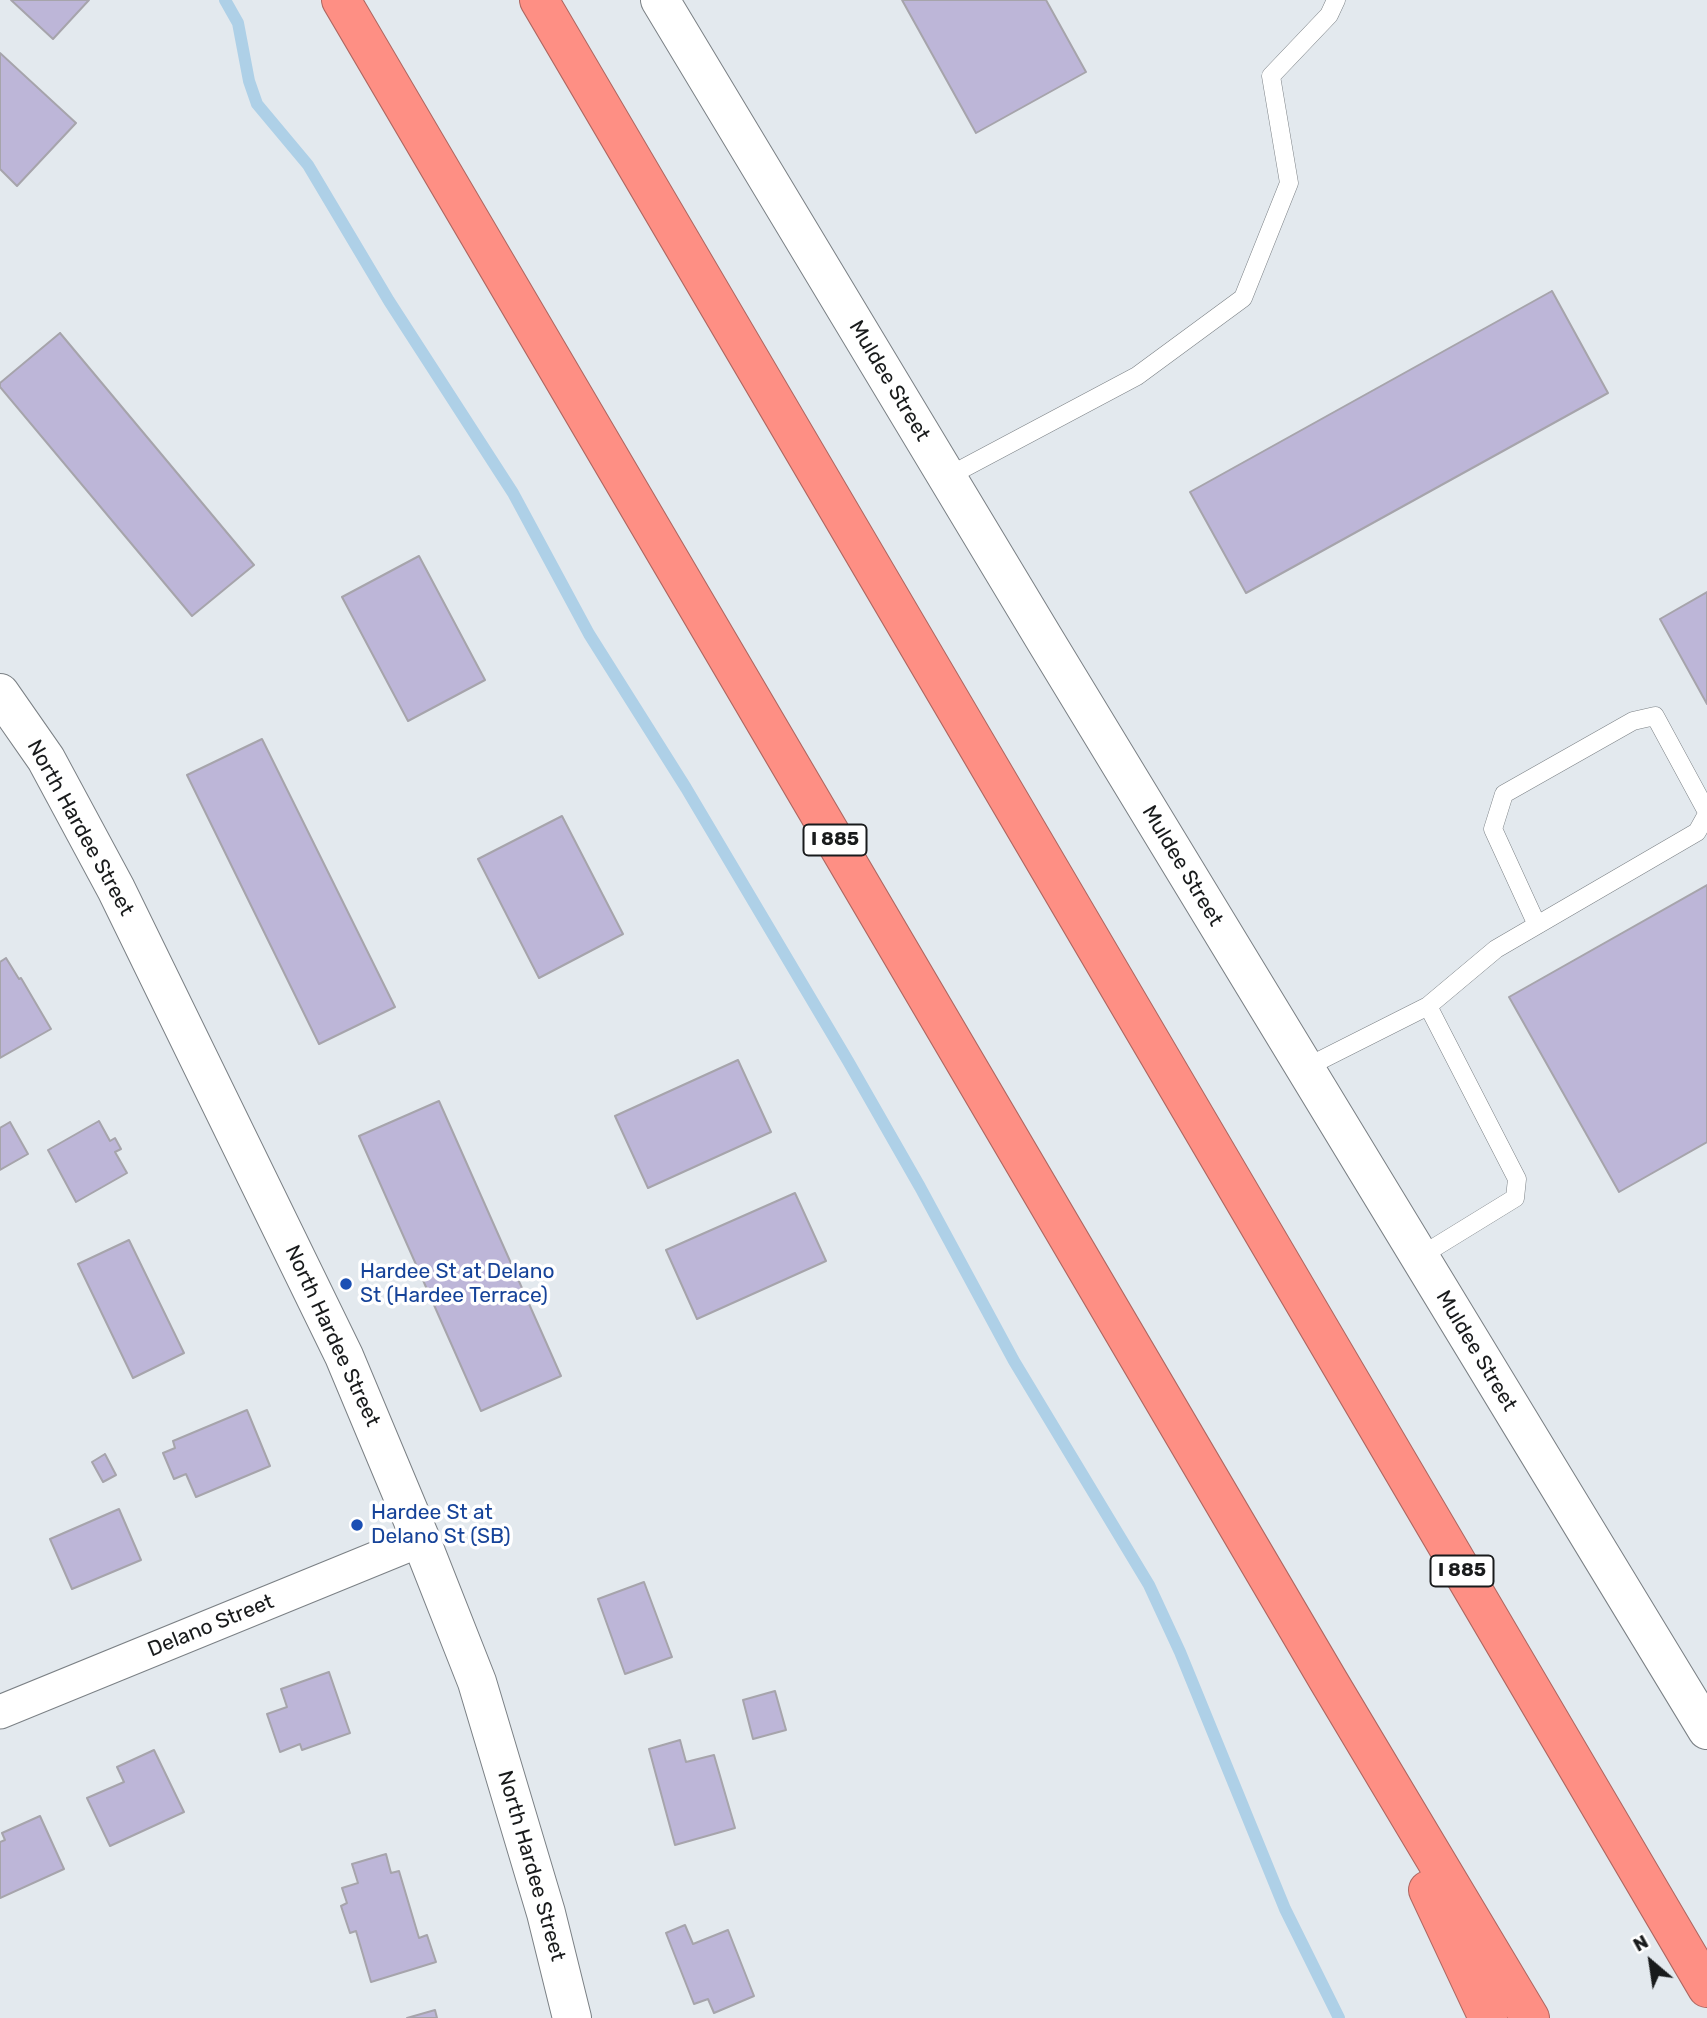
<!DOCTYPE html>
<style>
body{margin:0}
#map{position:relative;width:1707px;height:2018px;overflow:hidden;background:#e3e9ee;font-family:Rubik,sans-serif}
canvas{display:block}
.north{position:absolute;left:1616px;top:1927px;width:70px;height:70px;-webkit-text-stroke:5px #fff;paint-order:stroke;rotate:331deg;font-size:19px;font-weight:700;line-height:28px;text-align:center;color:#191b1c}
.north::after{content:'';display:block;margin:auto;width:24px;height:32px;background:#191b1c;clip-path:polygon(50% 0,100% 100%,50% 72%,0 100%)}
</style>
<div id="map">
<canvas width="1707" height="2018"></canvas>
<div class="north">N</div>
</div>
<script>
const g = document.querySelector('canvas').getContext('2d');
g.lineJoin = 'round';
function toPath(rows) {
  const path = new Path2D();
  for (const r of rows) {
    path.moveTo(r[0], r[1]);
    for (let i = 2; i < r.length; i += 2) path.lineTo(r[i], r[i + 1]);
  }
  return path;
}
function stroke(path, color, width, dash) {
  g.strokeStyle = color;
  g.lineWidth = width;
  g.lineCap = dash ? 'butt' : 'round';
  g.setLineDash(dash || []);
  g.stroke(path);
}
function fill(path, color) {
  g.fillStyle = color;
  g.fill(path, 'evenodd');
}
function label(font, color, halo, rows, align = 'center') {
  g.font = font + ' Rubik,sans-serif';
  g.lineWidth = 7;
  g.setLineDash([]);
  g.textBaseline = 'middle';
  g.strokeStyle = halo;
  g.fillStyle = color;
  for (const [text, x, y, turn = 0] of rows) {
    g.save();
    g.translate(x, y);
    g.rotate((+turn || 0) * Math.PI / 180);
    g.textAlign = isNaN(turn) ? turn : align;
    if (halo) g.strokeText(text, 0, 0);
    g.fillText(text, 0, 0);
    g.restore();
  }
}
const stream = toPath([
 [225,0,238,23,249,81,257,104,308,165,389,301,513,493,589,634,686,788,848,1061,920,1187,1014,1361,1149,1585,1180,1652,1285,1909,1339,2018]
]);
const building = toPath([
 [11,0,89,0,53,39,11,0],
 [902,0,1046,0,1086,72,976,133,902,0],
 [0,53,76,123,17,186,0,169,0,53],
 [1552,291,1608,393,1246,593,1190,492,1552,291],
 [60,333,254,565,192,616,0,387,0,383,60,333],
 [419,556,485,680,408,721,342,597,419,556],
 [1707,592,1707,704,1660,619,1707,592],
 [262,739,395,1007,319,1044,187,775,262,739],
 [562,816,623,934,539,978,478,859,562,816],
 [1707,885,1707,1142,1619,1192,1509,997,1707,885],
 [6,958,19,979,21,978,51,1029,0,1058,0,962,6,958],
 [738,1060,771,1132,648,1188,615,1116,738,1060],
 [439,1101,561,1376,481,1411,359,1136,439,1101],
 [99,1121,110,1141,115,1138,121,1149,115,1152,127,1173,76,1202,48,1150,99,1121],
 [10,1122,28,1154,0,1170,0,1128,10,1122],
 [795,1193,826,1261,697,1319,666,1250,795,1193],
 [129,1240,184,1353,133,1378,78,1264,129,1240],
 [247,1410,270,1466,196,1497,186,1474,174,1479,163,1453,175,1448,173,1441,247,1410],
 [105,1454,116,1475,103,1482,92,1462,105,1454],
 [119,1509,141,1560,72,1589,50,1539,119,1509],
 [644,1582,672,1657,625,1674,598,1599,644,1582],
 [329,1672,350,1733,302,1750,300,1744,280,1752,267,1714,287,1707,281,1689,329,1672],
 [775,1691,786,1730,753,1739,743,1700,775,1691],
 [680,1740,686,1762,714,1755,735,1828,675,1845,649,1749,680,1740],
 [154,1750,184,1812,110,1846,87,1798,124,1782,117,1767,154,1750],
 [40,1816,64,1869,0,1898,0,1842,5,1840,2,1833,40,1816],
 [386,1854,391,1873,399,1871,419,1938,427,1935,436,1962,371,1982,356,1931,350,1933,341,1906,347,1903,342,1888,358,1883,352,1864,386,1854],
 [685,1925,693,1944,728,1930,754,1996,714,2013,708,1999,694,2004,666,1933,685,1925],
 [435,2010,437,2018,407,2018,435,2010]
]);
const service = toPath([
 [947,477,1137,376,1243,298,1289,183,1271,76,1329,15,1336,0],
 [1537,925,1493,829,1504,794,1633,721,1655,716,1707,812],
 [1305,1068,1428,1006,1496,949,1697,832,1707,814],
 [1419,1257,1515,1198,1517,1179,1428,1006]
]);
const minor = toPath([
 [0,1712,421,1540]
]);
const tertiary = toPath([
 [660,0,1045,640,1707,1730],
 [0,693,46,759,116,889,344,1356,421,1540,477,1682,546,1913,572,2018]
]);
const motorway = toPath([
 [341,0,1328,1680,1530,2018],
 [539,0,1707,1988],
 [1428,1890,1488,2018]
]);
const markers = [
 [346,1284,7,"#1a4fb4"],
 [357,1525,7,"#1a4fb4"]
];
const shields = [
 [835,840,63],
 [1462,1571,63]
];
const shieldNames = [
 ["I 885",835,840],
 ["I 885",1462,1571]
];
const streetNames = [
 ["Muldee Street",889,381,59],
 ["North Hardee Street",80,828,61],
 ["Muldee Street",1182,866,59],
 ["North Hardee Street",332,1336,65],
 ["Muldee Street",1476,1351,59],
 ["Delano Street",211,1626,-22],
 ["North Hardee Street",531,1866,74]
];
const transitNames = [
 ["Hardee St at Delano",360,1272],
 ["St (Hardee Terrace)",360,1296],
 ["Hardee St at",371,1513],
 ["Delano St (SB)",371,1537]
];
stroke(stream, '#aed0e7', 12);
fill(building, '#bdb6d8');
stroke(building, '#a6a4ab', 2);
stroke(service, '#7b8085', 19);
stroke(minor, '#7b8085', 35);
stroke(tertiary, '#7b8085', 40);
stroke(motorway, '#ae6660', 40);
stroke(service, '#fff', 18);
stroke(minor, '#fff', 33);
stroke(tertiary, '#fff', 38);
stroke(motorway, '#fe8f84', 38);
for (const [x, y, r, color] of markers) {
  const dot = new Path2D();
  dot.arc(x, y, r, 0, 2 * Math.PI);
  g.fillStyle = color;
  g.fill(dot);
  stroke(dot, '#fff', 2.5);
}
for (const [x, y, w] of shields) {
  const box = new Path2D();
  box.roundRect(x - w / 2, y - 15.5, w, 31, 5);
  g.fillStyle = '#fff';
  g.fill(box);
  stroke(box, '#191b1c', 2);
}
label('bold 19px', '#191b1c', null, shieldNames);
label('21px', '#191b1c', '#fff', streetNames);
label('21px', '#164399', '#fff', transitNames, 'left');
</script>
